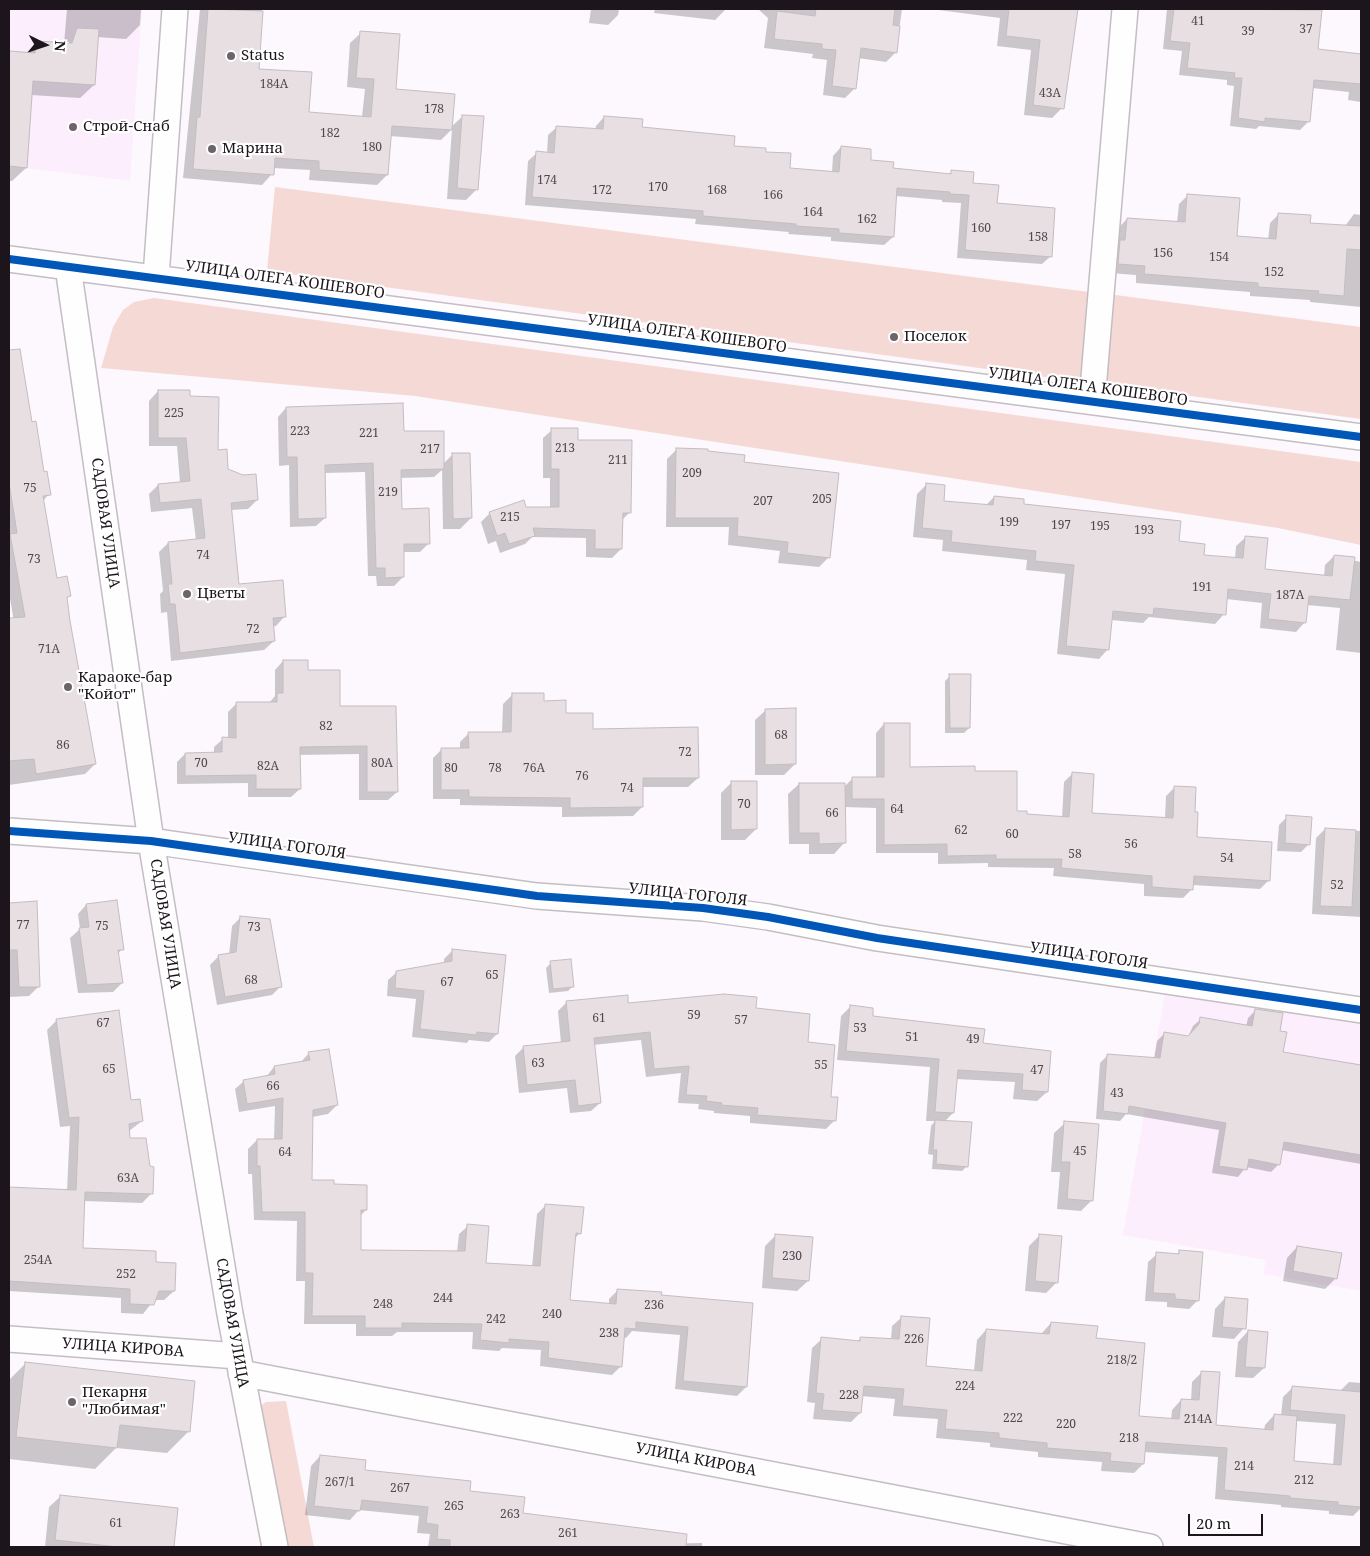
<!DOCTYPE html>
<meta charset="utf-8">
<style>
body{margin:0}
#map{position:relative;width:1370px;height:1556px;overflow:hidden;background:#fdf8fd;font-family:"Noto Serif",serif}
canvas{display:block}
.frame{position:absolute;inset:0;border:10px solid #1c151c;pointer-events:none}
.north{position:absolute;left:20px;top:20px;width:50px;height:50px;-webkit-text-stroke:4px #fff;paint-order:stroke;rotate:94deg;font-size:14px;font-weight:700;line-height:20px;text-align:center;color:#1c151c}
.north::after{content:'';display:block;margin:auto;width:18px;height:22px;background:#1c151c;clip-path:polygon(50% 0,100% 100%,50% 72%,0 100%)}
.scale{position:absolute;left:1188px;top:1514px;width:75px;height:22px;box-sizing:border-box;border:2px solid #1c151c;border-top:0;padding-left:6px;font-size:15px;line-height:18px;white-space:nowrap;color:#1c151c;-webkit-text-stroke:4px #fff;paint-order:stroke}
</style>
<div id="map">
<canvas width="1370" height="1556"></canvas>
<div class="frame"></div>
<div class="north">N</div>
<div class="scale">20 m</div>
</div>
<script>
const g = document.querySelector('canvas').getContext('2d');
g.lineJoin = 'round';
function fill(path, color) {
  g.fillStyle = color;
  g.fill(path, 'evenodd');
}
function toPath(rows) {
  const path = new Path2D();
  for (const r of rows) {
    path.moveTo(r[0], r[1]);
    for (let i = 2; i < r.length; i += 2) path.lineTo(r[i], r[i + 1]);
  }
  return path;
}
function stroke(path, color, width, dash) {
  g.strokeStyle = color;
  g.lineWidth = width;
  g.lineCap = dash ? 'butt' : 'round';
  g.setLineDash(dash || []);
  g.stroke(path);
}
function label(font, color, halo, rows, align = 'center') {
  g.font = font + ' "Noto Serif",serif';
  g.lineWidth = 4.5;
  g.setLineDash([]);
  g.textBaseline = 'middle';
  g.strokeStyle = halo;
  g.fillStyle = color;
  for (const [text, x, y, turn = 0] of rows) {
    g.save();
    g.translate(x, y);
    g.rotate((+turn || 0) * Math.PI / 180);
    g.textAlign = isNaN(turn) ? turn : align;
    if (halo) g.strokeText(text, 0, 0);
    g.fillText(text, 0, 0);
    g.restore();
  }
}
const built = toPath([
 [10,9,142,9,130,181,9,166],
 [1166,987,1361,1016,1361,1291,1263,1274,1266,1260,1123,1235]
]);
const green = toPath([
 [275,187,1089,292,1082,382,267,271],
 [1108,294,1361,327,1361,419,1102,384],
 [154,298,1361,462,1361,545,1278,528,415,396,101,368,113,327,123,310,134,302],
 [286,1401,314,1547,282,1547,259,1407,266,1402]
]);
const shadow = toPath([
 [67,9,141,9,140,25,126,39,97,37,94,85,80,98,31,95,26,168,12,181,9,181,9,53,25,54,37,42,64,44],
 [200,9,262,9,257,70,308,113,362,117,365,89,347,87,350,43,361,33,395,90,451,127,463,116,477,189,466,200,447,199,452,129,441,140,390,136,387,175,377,185,309,180,310,170,273,168,272,174,262,185,183,178],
 [591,9,619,9,618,15,608,25,589,23],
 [651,9,726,9,715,20,654,13,655,9],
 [758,9,902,9,896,52,886,62,858,58,855,88,845,98,823,95,827,60,812,58,813,54,764,48,768,18],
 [931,9,1076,9,1062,108,1052,118,1024,115,1031,50,997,46,1000,18],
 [1167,9,1298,9,1320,11,1316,50,1361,55,1361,102,1348,100,1349,92,1312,88,1308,122,1300,130,1259,126,1256,129,1230,126,1234,86,1227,85,1227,80,1179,75,1182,51,1163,49],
 [604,117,641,128,764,153,789,169,832,172,833,156,841,147,892,169,948,175,952,171,972,184,996,204,1051,256,1042,264,957,258,961,203,942,202,942,200,896,196,893,237,884,245,831,241,831,237,788,234,789,232,695,224,696,219,525,205,528,161,537,153,547,154,548,135,557,127,595,130,596,126],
 [1188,195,1236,237,1268,240,1270,223,1279,214,1309,224,1345,226,1354,214,1361,215,1361,307,1310,302,1310,300,1250,296,1250,292,1136,283,1136,275,1109,273,1118,228,1127,219,1177,223,1179,204],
 [9,366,21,367,31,423,49,494,43,501,56,579,69,596,66,599,95,764,85,774,9,785,9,686,17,686,17,639,9,593],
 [158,391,189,397,227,470,257,500,248,509,231,510,238,585,285,616,276,626,272,626,274,641,264,650,171,661,167,612,161,613,160,594,163,591,159,552,168,543,196,540,192,508,151,512,149,494,158,485,180,483,177,446,149,446,149,401],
 [286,408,403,433,443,464,452,455,471,518,460,529,443,529,442,470,434,477,400,478,400,510,429,543,420,552,403,552,403,577,394,586,377,586,376,576,368,576,365,472,324,473,325,518,316,526,290,527,289,465,279,466,278,417],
 [552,430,577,441,630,512,621,521,621,549,612,558,586,557,586,538,532,537,525,544,500,553,496,541,488,544,481,522,490,513,525,508,550,508,550,478,543,478,543,438],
 [676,450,706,452,743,463,829,557,819,567,778,563,780,551,728,545,729,527,666,527,667,459],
 [926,485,943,502,985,506,994,497,1178,542,1203,556,1235,559,1236,546,1246,537,1263,570,1324,576,1325,565,1334,556,1361,562,1361,653,1336,650,1340,608,1307,605,1305,622,1296,632,1260,628,1262,603,1226,599,1224,614,1215,624,1149,617,1143,623,1111,620,1108,649,1099,659,1057,654,1065,574,1026,570,1027,560,942,551,943,540,913,537,917,494],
 [283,661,306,672,339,708,394,707,397,792,388,800,359,800,359,754,299,755,300,789,291,797,248,797,248,783,177,784,177,762,185,754,214,754,214,747,223,739,228,739,228,712,237,703,269,703,275,696,275,670],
 [950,676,969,728,964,733,945,733,945,681],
 [512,695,543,702,592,730,698,778,688,787,642,787,642,807,633,816,562,817,562,807,460,805,460,799,433,799,433,758,442,749,460,749,460,742,469,733,502,733,503,704],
 [766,710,795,764,784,775,755,775,755,720],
 [884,724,909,768,974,772,1016,812,1025,816,1062,818,1064,782,1072,774,1091,814,1165,818,1166,796,1175,787,1193,813,1195,839,1269,880,1260,889,1192,885,1192,889,1183,898,1144,896,1144,884,1053,876,1054,868,988,867,988,863,938,864,938,853,876,853,876,808,844,807,844,843,834,854,809,854,809,844,789,844,788,794,799,784,844,787,852,779,876,778,876,733],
 [731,783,756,829,745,840,721,840,721,793],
 [1287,817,1309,844,1301,852,1277,851,1279,825],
 [1325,829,1361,831,1361,917,1312,914,1316,838],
 [9,903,36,903,39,986,29,996,9,997],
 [86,905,122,949,118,954,122,983,113,992,78,993,70,938,80,929,78,914],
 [241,917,280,987,272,995,217,1005,210,965,218,957,229,955,232,926],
 [452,951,505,956,497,1034,489,1042,469,1040,467,1043,412,1037,416,999,387,996,388,980,397,972,444,963,444,959],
 [551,963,573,986,568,991,549,993,546,968],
 [627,996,627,1004,754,1010,806,1044,830,1098,834,1121,826,1129,750,1123,750,1116,714,1113,714,1111,698,1109,699,1104,678,1103,681,1073,646,1077,641,1040,593,1045,600,1103,591,1111,570,1113,567,1088,519,1093,515,1056,524,1047,561,1043,558,1011,566,1003],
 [850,1007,871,1017,982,1044,1050,1052,1047,1092,1037,1101,1013,1099,1015,1082,956,1079,953,1113,944,1122,967,1166,962,1171,932,1169,933,1155,928,1154,931,1126,935,1121,926,1121,930,1067,837,1060,841,1016],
 [1256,1010,1279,1032,1282,1053,1361,1079,1361,1164,1281,1150,1279,1164,1271,1172,1246,1167,1238,1177,1212,1173,1219,1130,1126,1114,1120,1121,1096,1119,1100,1063,1108,1055,1154,1059,1157,1041,1165,1033,1188,1037,1193,1026,1201,1019,1246,1027,1248,1018],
 [57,1020,130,1101,142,1121,129,1131,129,1139,152,1193,142,1203,84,1201,81,1249,154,1263,174,1291,164,1300,154,1300,143,1314,121,1313,121,1298,9,1291,9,1188,67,1191,70,1126,60,1127,47,1030],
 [309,1053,337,1105,328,1114,312,1117,311,1181,333,1186,366,1210,360,1216,360,1252,457,1252,459,1234,468,1226,485,1264,532,1267,537,1214,546,1205,580,1233,574,1239,569,1301,609,1304,609,1299,618,1290,660,1296,746,1387,737,1396,675,1389,680,1335,632,1331,626,1338,623,1337,621,1366,612,1375,540,1366,541,1350,502,1348,499,1351,472,1349,473,1332,397,1332,392,1336,356,1336,356,1324,304,1324,305,1281,296,1281,297,1221,254,1220,252,1174,248,1174,248,1149,257,1140,274,1141,275,1106,239,1112,235,1089,244,1081,266,1077,274,1067,300,1063],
 [1065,1123,1092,1200,1081,1211,1057,1209,1060,1172,1051,1172,1054,1133],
 [776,1235,808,1281,797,1291,762,1288,765,1246],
 [1040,1235,1057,1282,1046,1293,1025,1291,1029,1246],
 [1297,1247,1336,1278,1325,1289,1283,1281,1287,1258],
 [1180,1251,1198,1300,1189,1309,1167,1307,1167,1302,1145,1301,1148,1262,1157,1254,1176,1255],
 [1225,1298,1244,1328,1234,1339,1212,1337,1215,1309],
 [902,1317,925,1367,974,1371,977,1340,986,1330,1041,1334,1051,1323,1095,1340,1138,1417,1171,1420,1172,1410,1181,1400,1191,1401,1192,1382,1202,1372,1214,1426,1264,1430,1265,1425,1274,1415,1281,1416,1283,1397,1292,1388,1339,1392,1349,1382,1361,1383,1361,1508,1353,1516,1329,1514,1329,1511,1281,1507,1281,1505,1215,1499,1218,1457,1144,1452,1143,1464,1134,1473,1101,1471,1102,1462,1038,1457,1038,1452,990,1447,990,1443,936,1438,938,1419,893,1416,895,1399,861,1396,860,1413,851,1422,813,1419,815,1403,807,1402,812,1348,822,1339,857,1342,861,1338,891,1340,892,1326],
 [1296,1421,1336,1424,1333,1466,1293,1462],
 [1248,1331,1264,1368,1253,1378,1235,1377,1238,1342],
 [25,1364,194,1382,188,1432,167,1453,116,1448,95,1469,9,1459,9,1380],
 [320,1456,364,1471,469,1492,522,1514,650,1544,702,1543,702,1547,428,1547,430,1534,417,1533,419,1516,359,1510,350,1520,305,1515,311,1466],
 [60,1497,177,1509,172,1547,45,1547,49,1507]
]);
const building = toPath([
 [208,9,263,11,259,69,312,72,309,112,371,117,374,79,356,78,360,31,400,34,396,89,455,94,452,130,392,126,388,175,319,170,319,161,275,158,274,175,193,169,197,117,200,117,208,9],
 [816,9,895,9,893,25,900,26,897,53,861,48,856,89,832,86,836,50,822,49,822,44,774,39,777,11,815,16,816,9],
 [1009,9,1078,9,1064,109,1033,105,1040,40,1006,36,1009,9],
 [1174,9,1322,10,1318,49,1361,54,1361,84,1314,80,1310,122,1265,118,1265,122,1238,118,1242,78,1234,78,1235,73,1187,68,1190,43,1170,41,1174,9],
 [77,28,99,29,95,85,33,81,27,168,9,166,9,51,35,53,36,41,72,43,77,28],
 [462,115,484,116,478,190,457,188,462,115],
 [604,116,643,119,642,127,735,136,734,146,766,148,766,152,791,153,790,168,839,172,841,146,871,149,871,160,894,162,893,168,951,174,951,170,974,172,973,183,999,185,997,203,1055,208,1052,257,965,250,969,195,950,194,950,192,897,188,894,237,839,233,839,229,796,226,796,224,703,216,703,211,532,197,536,151,554,153,556,126,603,129,604,116],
 [1187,194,1240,198,1237,236,1276,239,1278,213,1311,215,1310,223,1361,226,1361,250,1347,249,1344,296,1318,294,1319,291,1258,287,1258,283,1144,274,1145,266,1118,264,1120,240,1125,240,1127,218,1185,222,1187,194],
 [20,349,32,422,36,421,44,472,47,471,51,495,43,496,57,578,67,576,71,596,67,597,70,621,96,764,36,774,34,759,9,761,9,618,25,617,10,534,17,533,9,483,9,350,20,349],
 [158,390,190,390,190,396,219,397,218,450,227,449,228,469,243,475,256,474,258,500,231,503,239,584,283,580,286,617,273,618,275,641,180,653,175,604,170,604,168,584,172,584,168,542,205,538,201,499,160,503,158,484,190,481,186,438,158,438,158,390],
 [403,403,404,431,444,431,444,469,401,470,402,509,429,508,430,544,404,544,404,577,385,578,385,568,376,568,373,463,325,465,326,518,298,519,297,457,287,457,286,407,403,403],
 [551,428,578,428,578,440,632,440,631,513,623,513,622,549,595,549,595,530,533,528,535,536,509,544,505,533,497,536,489,512,524,500,526,507,559,507,559,469,551,469,551,428],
 [676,448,708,449,708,451,745,455,744,462,839,473,830,558,787,553,788,542,737,536,738,518,675,518,676,448],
 [452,453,470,453,472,518,453,519,452,453],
 [926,483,945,485,944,501,993,505,994,496,1024,499,1024,504,1181,521,1179,541,1205,544,1204,555,1243,558,1245,536,1268,538,1265,569,1332,576,1334,555,1355,557,1350,600,1309,596,1306,623,1268,619,1271,594,1228,589,1226,615,1154,608,1153,615,1113,611,1109,650,1066,646,1074,565,1035,561,1036,551,951,542,952,531,922,528,926,483],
 [283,660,308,660,308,670,340,670,340,706,396,706,398,792,367,792,367,746,300,747,301,789,256,789,256,775,185,776,185,753,222,752,222,737,236,738,236,702,277,702,277,693,283,693,283,660],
 [949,674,971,674,970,728,950,728,949,674],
 [512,693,544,693,544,701,566,700,566,713,593,713,593,729,698,727,699,778,643,778,643,807,570,808,570,798,469,797,469,790,441,790,441,748,469,748,468,732,511,732,512,693],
 [796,708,796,764,765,765,765,709,796,708],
 [884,723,910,723,910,767,975,766,975,771,1017,771,1017,811,1027,811,1027,814,1069,817,1072,772,1094,774,1092,813,1173,818,1174,786,1196,787,1195,812,1198,812,1197,837,1272,842,1270,881,1194,876,1193,890,1152,887,1152,876,1061,868,1062,859,996,859,996,855,947,856,947,844,884,845,884,799,852,799,852,777,884,777,884,723],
 [731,781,757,781,757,829,731,830,731,781],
 [799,783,845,783,846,843,819,844,819,833,799,833,799,783],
 [1286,815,1312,817,1310,845,1285,843,1286,815],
 [1325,828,1356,830,1352,907,1320,906,1325,828],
 [117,900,124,950,118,950,123,983,87,985,79,928,89,927,86,904,117,900],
 [37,901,40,987,19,987,17,950,9,950,9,903,37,901],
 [240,916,270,919,282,987,225,997,218,955,236,952,240,916],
 [452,949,506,955,498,1034,477,1032,476,1035,420,1029,424,991,395,988,396,971,452,961,452,949],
 [571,959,574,987,553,989,550,961,571,959],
 [724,994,757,997,756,1008,810,1014,808,1042,835,1045,831,1097,838,1097,836,1121,757,1115,758,1108,721,1105,722,1103,706,1101,707,1096,686,1095,689,1066,654,1069,650,1032,594,1038,601,1103,578,1106,575,1080,527,1085,523,1046,570,1041,566,1001,628,995,628,1003,724,994],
 [850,1005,873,1008,873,1016,985,1029,983,1043,1051,1051,1048,1092,1022,1090,1023,1074,958,1070,954,1113,935,1112,939,1059,846,1051,850,1005],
 [1255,1009,1283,1013,1280,1031,1287,1032,1283,1052,1361,1065,1361,1155,1284,1142,1280,1165,1249,1159,1247,1170,1219,1166,1226,1123,1129,1106,1128,1114,1103,1111,1107,1054,1160,1058,1164,1032,1188,1036,1199,1024,1200,1017,1252,1026,1255,1009],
 [119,1010,131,1100,140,1099,143,1121,129,1124,130,1138,146,1138,150,1166,154,1167,153,1194,85,1192,83,1248,156,1251,156,1262,176,1263,175,1291,159,1291,154,1305,130,1304,130,1289,9,1281,9,1187,76,1190,79,1117,69,1118,56,1019,119,1010],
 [329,1049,338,1105,313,1110,312,1180,334,1180,334,1184,367,1185,367,1210,361,1210,361,1250,465,1251,467,1224,489,1226,486,1263,540,1266,545,1204,584,1207,581,1234,576,1233,570,1300,616,1304,617,1289,662,1292,661,1295,753,1303,747,1387,683,1381,688,1327,636,1322,636,1329,625,1328,622,1367,548,1358,549,1342,509,1339,509,1343,480,1340,482,1324,402,1323,402,1328,365,1328,365,1316,312,1316,313,1273,305,1273,305,1212,262,1212,260,1166,257,1166,257,1139,282,1139,283,1098,247,1104,243,1080,275,1074,274,1066,310,1060,308,1052,329,1049],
 [935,1120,972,1122,968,1167,936,1164,937,1150,933,1150,935,1120],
 [1064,1121,1099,1124,1093,1201,1067,1199,1070,1162,1061,1162,1064,1121],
 [775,1234,813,1237,809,1281,772,1278,775,1234],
 [1039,1234,1062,1236,1058,1283,1035,1281,1039,1234],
 [1297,1246,1342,1253,1337,1279,1293,1271,1297,1246],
 [1179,1250,1203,1252,1199,1301,1175,1299,1175,1294,1153,1293,1156,1252,1179,1254,1179,1250],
 [1225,1297,1248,1299,1246,1329,1222,1327,1225,1297],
 [901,1316,930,1318,926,1366,982,1371,986,1329,1049,1334,1051,1322,1098,1326,1096,1338,1145,1343,1139,1416,1179,1419,1181,1399,1199,1400,1201,1371,1220,1372,1216,1425,1273,1430,1274,1414,1297,1416,1294,1461,1341,1465,1345,1415,1290,1410,1292,1386,1361,1392,1361,1507,1338,1505,1338,1502,1290,1498,1290,1496,1224,1490,1227,1448,1146,1442,1144,1464,1110,1461,1111,1453,1047,1448,1047,1443,999,1438,999,1433,945,1429,947,1410,902,1406,904,1389,864,1386,861,1413,822,1410,824,1394,816,1393,821,1337,860,1341,860,1337,899,1339,901,1316],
 [1248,1330,1268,1332,1265,1368,1245,1367,1248,1330],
 [25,1362,195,1381,190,1432,120,1425,117,1448,16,1437,25,1362],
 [320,1455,366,1460,365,1470,471,1481,470,1491,525,1497,523,1513,687,1534,686,1547,450,1547,450,1540,437,1539,438,1525,426,1523,428,1507,362,1500,360,1511,314,1506,320,1455],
 [60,1495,178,1508,174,1547,118,1547,55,1540,60,1495]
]);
const minor = toPath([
 [9,259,1361,437],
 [68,267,151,841,230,1314,275,1547],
 [156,277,175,9],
 [1092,401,1125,9],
 [9,831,151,841,537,896,703,908,768,917,877,938,1361,1010],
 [9,1339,238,1356],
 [241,1373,1150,1547]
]);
const cycleway = toPath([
 [9,259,1361,437],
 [9,831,151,841,537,896,703,908,768,917,877,938,1361,1010]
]);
const markers = [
 [231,56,5,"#6b646b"],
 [73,127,5,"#6b646b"],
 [212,149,5,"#6b646b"],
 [894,337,5,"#6b646b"],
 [187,594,5,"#6b646b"],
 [68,687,5,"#6b646b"],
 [72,1402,5,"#6b646b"]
];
const numberNames = [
 ["41",1198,22],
 ["37",1306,30],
 ["39",1248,32],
 ["184А",274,85],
 ["43А",1050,94],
 ["178",434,110],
 ["182",330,134],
 ["180",372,148],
 ["174",547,181],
 ["170",658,188],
 ["172",602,191],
 ["168",717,191],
 ["166",773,196],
 ["164",813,213],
 ["162",867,220],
 ["160",981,229],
 ["158",1038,238],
 ["156",1163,254],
 ["154",1219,258],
 ["152",1274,273],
 ["225",174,414],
 ["223",300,432],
 ["221",369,434],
 ["213",565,449],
 ["217",430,450],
 ["211",618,461],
 ["209",692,474],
 ["75",30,489],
 ["219",388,493],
 ["205",822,500],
 ["207",763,502],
 ["215",510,518],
 ["199",1009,523],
 ["197",1061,526],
 ["195",1100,527],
 ["193",1144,531],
 ["74",203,556],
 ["73",34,560],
 ["191",1202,588],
 ["187А",1290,596],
 ["72",253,630],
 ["71А",49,650],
 ["82",326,727],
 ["68",781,736],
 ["86",63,746],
 ["72",685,753],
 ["70",201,764],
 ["80А",382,764],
 ["82А",268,767],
 ["80",451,769],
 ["78",495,769],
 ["76А",534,769],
 ["76",582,777],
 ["74",627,789],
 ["70",744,805],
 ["64",897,810],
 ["66",832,814],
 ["62",961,831],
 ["60",1012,835],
 ["56",1131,845],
 ["58",1075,855],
 ["54",1227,859],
 ["52",1337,886],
 ["77",23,926],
 ["75",102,927],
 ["73",254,928],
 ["65",492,976],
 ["68",251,981],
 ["67",447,983],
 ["59",694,1016],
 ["61",599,1019],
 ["57",741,1021],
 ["67",103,1024],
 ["53",860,1029],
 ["51",912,1038],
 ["49",973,1040],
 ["63",538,1064],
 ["55",821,1066],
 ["65",109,1070],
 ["47",1037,1071],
 ["66",273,1087],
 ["43",1117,1094],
 ["45",1080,1152],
 ["64",285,1153],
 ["63А",128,1179],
 ["230",792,1257],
 ["254А",38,1261],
 ["252",126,1275],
 ["244",443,1299],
 ["248",383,1305],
 ["236",654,1306],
 ["240",552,1315],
 ["242",496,1320],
 ["238",609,1334],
 ["226",914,1340],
 ["218/2",1122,1361],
 ["224",965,1387],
 ["228",849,1396],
 ["222",1013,1419],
 ["214А",1198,1420],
 ["220",1066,1425],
 ["218",1129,1439],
 ["214",1244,1467],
 ["212",1304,1481],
 ["267/1",340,1483],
 ["267",400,1489],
 ["265",454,1507],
 ["263",510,1515],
 ["61",116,1524],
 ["261",568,1534]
];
const poiNames = [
 ["Status",241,56],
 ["Строй-Снаб",83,127],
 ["Марина",222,149],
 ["Поселок",904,337],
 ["Цветы",197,594],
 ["Караоке-бар",78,678],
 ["\"Койот\"",78,695],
 ["Пекарня",82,1393],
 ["\"Любимая\"",82,1410]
];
const streetNames = [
 ["УЛИЦА ОЛЕГА КОШЕВОГО",285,280,8],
 ["УЛИЦА ОЛЕГА КОШЕВОГО",687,334,8],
 ["УЛИЦА ОЛЕГА КОШЕВОГО",1088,387,8],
 ["САДОВАЯ УЛИЦА",105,523,82],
 ["УЛИЦА ГОГОЛЯ",287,846,8],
 ["УЛИЦА ГОГОЛЯ",688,895,6],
 ["САДОВАЯ УЛИЦА",165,924,81],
 ["УЛИЦА ГОГОЛЯ",1089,956,8],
 ["САДОВАЯ УЛИЦА",232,1323,80],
 ["УЛИЦА КИРОВА",123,1348,4],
 ["УЛИЦА КИРОВА",696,1460,11]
];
fill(built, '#fceefc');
fill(green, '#f5d9d5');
fill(shadow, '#0003');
fill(building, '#e8dfe3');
stroke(building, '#c4bcc0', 1);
stroke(minor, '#c4bec4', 28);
stroke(minor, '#fffeff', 25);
stroke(cycleway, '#0057b8', 8);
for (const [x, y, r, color] of markers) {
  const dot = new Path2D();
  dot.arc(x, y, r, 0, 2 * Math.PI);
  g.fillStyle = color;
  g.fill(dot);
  stroke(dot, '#fff', 2);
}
label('12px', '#50484f', null, numberNames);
label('15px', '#1c151c', '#fff', poiNames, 'left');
label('15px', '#1c151c', '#fff', streetNames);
</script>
